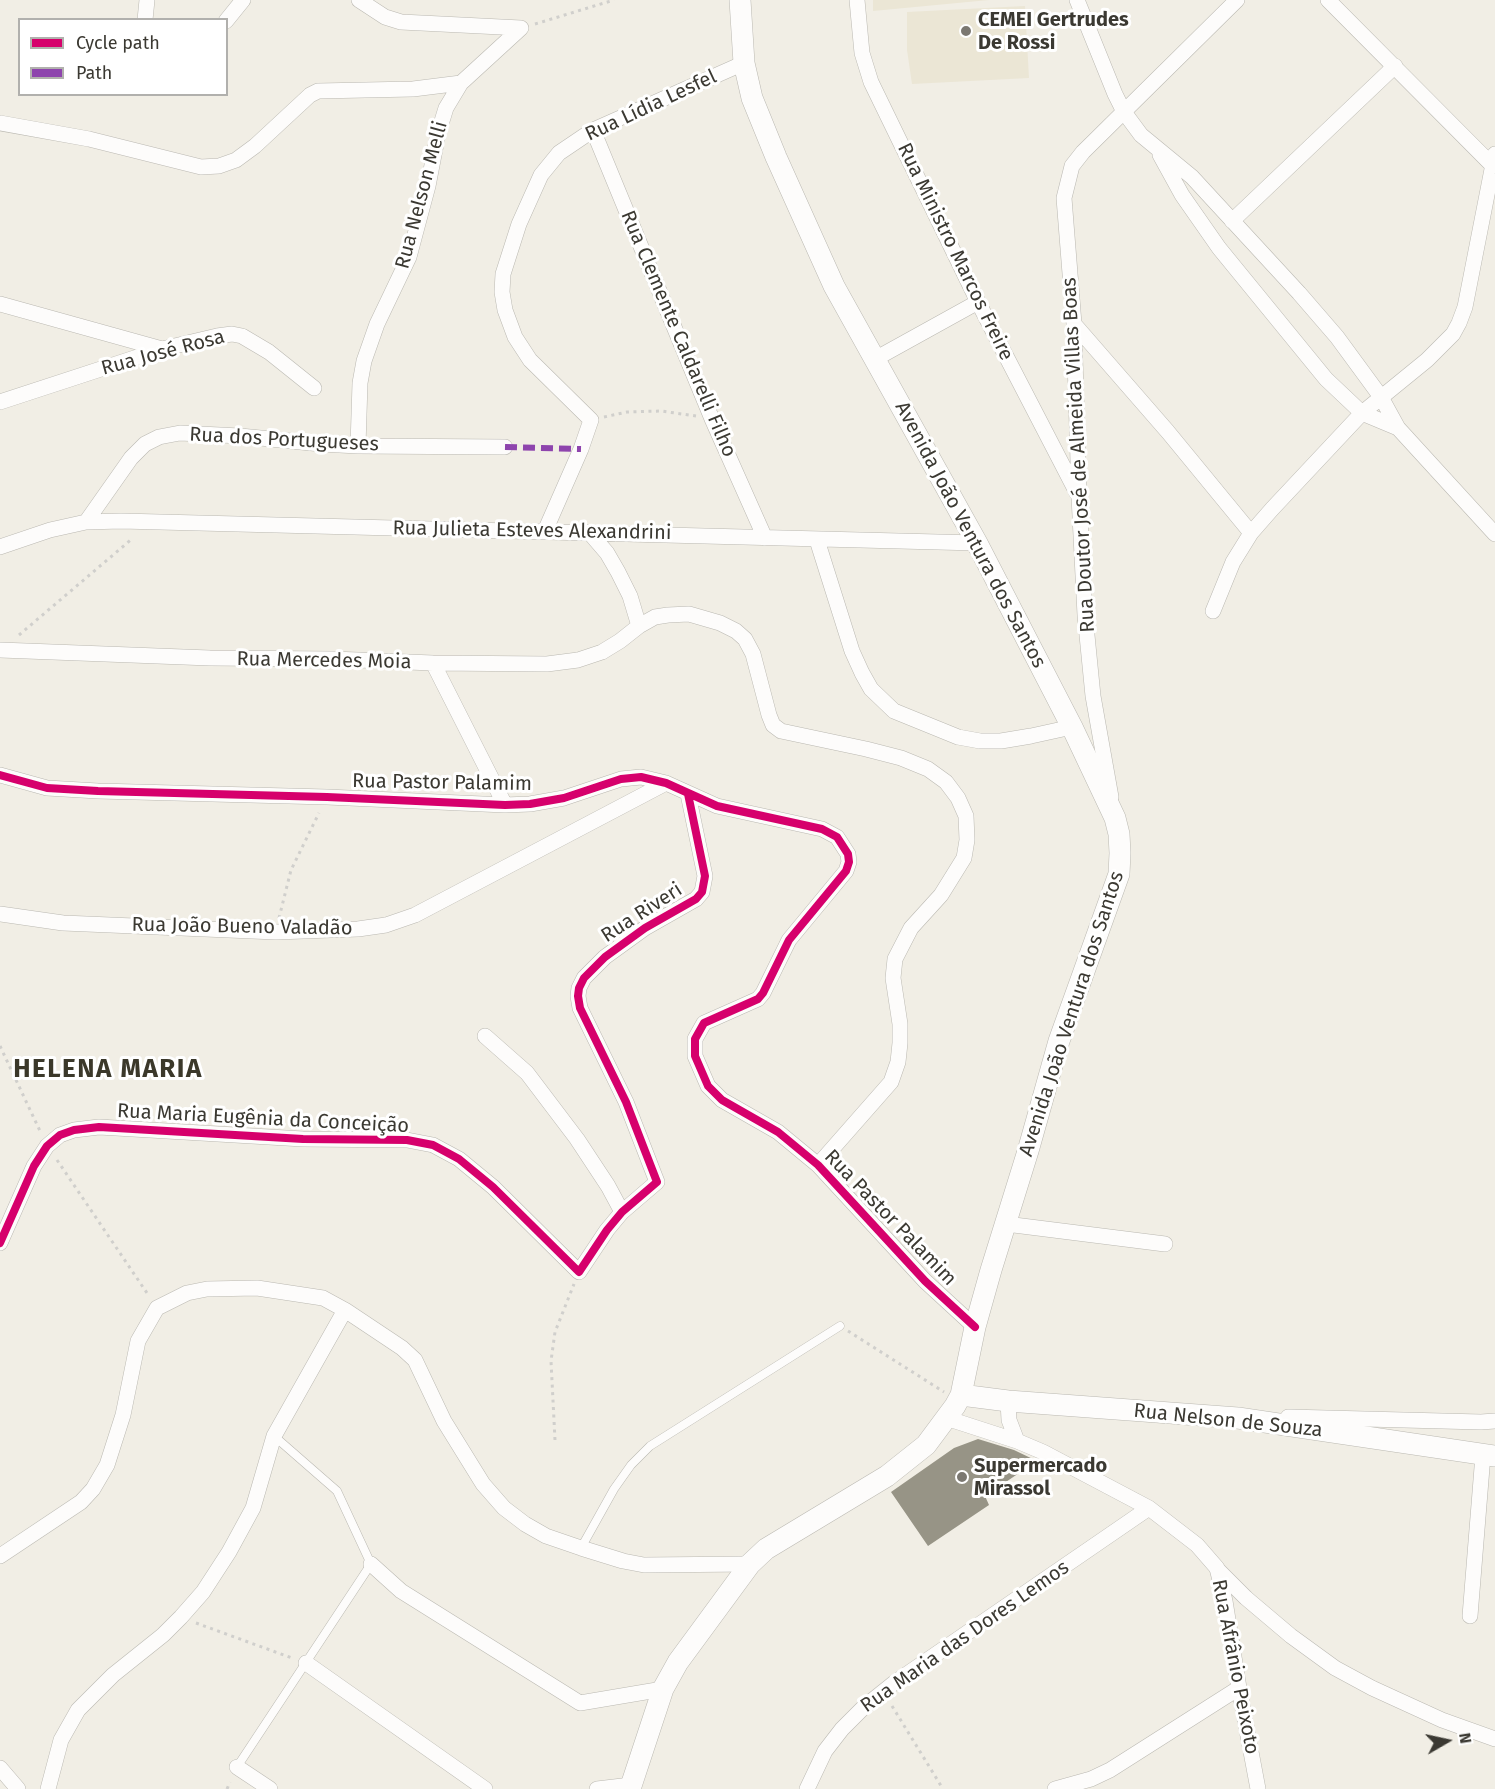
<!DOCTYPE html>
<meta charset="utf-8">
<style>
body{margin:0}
#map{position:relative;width:1495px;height:1789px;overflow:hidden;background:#f1eee5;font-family:"Fira Sans",sans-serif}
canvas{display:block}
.legend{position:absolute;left:18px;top:18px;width:210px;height:78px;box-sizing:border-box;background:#fff;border:2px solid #b1b0ad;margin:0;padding:8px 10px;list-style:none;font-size:18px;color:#3b3932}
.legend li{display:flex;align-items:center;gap:12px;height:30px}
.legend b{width:30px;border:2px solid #b1b0ad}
.north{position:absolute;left:1417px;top:1711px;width:60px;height:60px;-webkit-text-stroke:4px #fff;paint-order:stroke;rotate:81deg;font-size:16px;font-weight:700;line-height:24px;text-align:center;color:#3b3932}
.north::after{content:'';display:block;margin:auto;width:21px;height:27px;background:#3b3932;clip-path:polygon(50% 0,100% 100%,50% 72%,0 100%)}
</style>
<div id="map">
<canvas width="1495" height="1789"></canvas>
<ul class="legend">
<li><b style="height:8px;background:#d6006c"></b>Cycle path</li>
<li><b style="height:8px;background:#8e44ad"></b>Path</li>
</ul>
<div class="north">N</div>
</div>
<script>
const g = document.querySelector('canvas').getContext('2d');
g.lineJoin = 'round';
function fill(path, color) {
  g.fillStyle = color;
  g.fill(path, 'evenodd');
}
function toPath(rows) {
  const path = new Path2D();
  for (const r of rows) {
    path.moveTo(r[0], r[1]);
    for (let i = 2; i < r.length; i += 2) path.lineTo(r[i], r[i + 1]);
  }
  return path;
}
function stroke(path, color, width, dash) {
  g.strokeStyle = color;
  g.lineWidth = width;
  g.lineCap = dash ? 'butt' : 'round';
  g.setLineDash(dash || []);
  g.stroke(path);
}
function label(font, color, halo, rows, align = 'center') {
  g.font = font + ' "Fira Sans",sans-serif';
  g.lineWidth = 6;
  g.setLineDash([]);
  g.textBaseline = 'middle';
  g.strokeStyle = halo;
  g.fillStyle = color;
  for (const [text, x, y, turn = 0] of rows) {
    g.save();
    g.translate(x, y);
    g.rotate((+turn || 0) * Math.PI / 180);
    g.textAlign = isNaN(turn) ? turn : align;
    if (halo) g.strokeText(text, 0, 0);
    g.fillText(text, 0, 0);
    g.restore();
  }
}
const built = toPath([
 [873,0,989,0,873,11],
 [1025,6,1029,78,912,84,907,50,907,12]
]);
const building = toPath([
 [978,1439,1014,1450,1037,1461,985,1496,989,1505,928,1546,891,1492,954,1448]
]);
const path = toPath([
 [535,24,614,0],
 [604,417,627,412,661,411,696,416],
 [19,635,133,538],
 [279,918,291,870,319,813],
 [0,1046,40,1131],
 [57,1160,149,1296],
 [848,1331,944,1392],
 [555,1440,551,1361,555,1332,574,1284],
 [196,1623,292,1658],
 [892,1706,943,1789],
 [227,1789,230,1782]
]);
const lane = toPath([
 [581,1548,614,1489,631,1465,650,1446,840,1326],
 [237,1767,371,1564,337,1491,274,1436]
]);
const street = toPath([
 [857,0,862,53,871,82,978,302,1077,493],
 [1077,0,1115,94,1124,112,1141,135,1192,177,1299,293,1337,337,1381,397,1398,428,1495,534],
 [1328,0,1493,166],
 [145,20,147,0],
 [226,21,243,0],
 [0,123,89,139,201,167,219,166,236,160,255,146,310,95,318,91,413,89,461,83],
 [593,130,712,419,765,538],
 [1160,155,1182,195,1219,248,1326,379,1362,413,1398,428],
 [1232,221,1395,66],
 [0,304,162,349],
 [1074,324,1168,432,1251,533],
 [875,359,978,302],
 [0,402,162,349,217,336,232,334,242,336,269,352,314,388],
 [358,446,360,383,364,361,377,324,409,257,428,186,438,134,446,108,461,83,521,28,401,22,385,17,359,0],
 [86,522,131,458,145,444,159,437,180,433,240,436,321,444,358,446,505,447],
 [545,531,581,449,591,420,530,360,515,337,505,310,502,292,503,274,519,224,541,175,559,153,593,130,744,63],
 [589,532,607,553,618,572,630,596,639,626],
 [817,540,852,651,862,673,871,689,894,711,958,737,980,741,1001,741,1031,736,1072,727],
 [0,547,50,530,86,522,121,521,977,543],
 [1213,611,1233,562,1251,533,1272,509,1362,413,1427,360,1453,334,1459,323,1465,307,1495,154],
 [0,650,210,658,333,659,433,663,547,664,578,660,602,652,620,641,639,626,655,617,668,615,689,614,720,623,736,631,745,639,753,654,769,715,773,725,781,731,866,749,901,758,928,769,946,782,958,798,966,816,967,840,964,858,941,895,911,928,895,959,893,978,900,1024,900,1043,898,1062,891,1082,818,1165],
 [433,663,505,805],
 [0,775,47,788,98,791,327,797,505,805,530,804,564,798,621,779,641,777,666,783,717,806,822,829,837,837,848,854,849,862,846,871,789,940,763,993,758,999,704,1023,695,1039,695,1056,708,1086,722,1100,778,1132,818,1165,925,1281,975,1327],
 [1111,797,1093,696,1085,615,1079,496,1074,324,1064,198,1072,166,1083,152,1237,0],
 [0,914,63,923,276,932,358,929,386,925,415,915,666,783],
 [485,1036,527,1073,577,1139,608,1186,622,1212],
 [1006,1224,1165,1244],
 [0,1243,34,1166,47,1146,60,1135,74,1130,99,1127,303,1139,407,1140,433,1145,459,1159,493,1187,579,1272,607,1230,622,1212,657,1182,626,1102,580,1008,578,996,579,988,584,978,605,957,645,928,696,899,702,892,705,876,688,794],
 [1008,1401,1009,1420,1017,1441],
 [1288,1417,1481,1422,1495,1421],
 [946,1418,1017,1441,1043,1452,1149,1508,1197,1545,1217,1568,1225,1601,1239,1688,1258,1789],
 [0,1556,81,1502,93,1489,107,1465,123,1415,138,1341,157,1308,187,1293,207,1289,257,1288,323,1298,345,1310,402,1348,415,1360,444,1421,483,1484,504,1508,525,1524,546,1536,581,1548,623,1561,644,1565,750,1564],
 [371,1564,401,1591,580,1703,663,1689],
 [1217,1569,1246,1598,1291,1636,1335,1668,1372,1688,1442,1720,1495,1739],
 [1470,1616,1483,1455],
 [306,1663,485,1789],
 [237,1767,270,1789],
 [0,1768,18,1789],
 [48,1789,61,1740,78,1710,113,1675,163,1635,181,1617,203,1592,229,1552,253,1508,274,1436,345,1310],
 [597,1789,631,1785],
 [807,1789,825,1751,842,1729,864,1707,894,1683,1149,1508],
 [1055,1789,1091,1779,1110,1770,1239,1688]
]);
const secondary = toPath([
 [961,1395,1008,1401,1238,1418,1495,1456],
 [630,1789,663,1689,678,1662,750,1564,766,1549,887,1476,926,1445,955,1406,961,1395,975,1327,991,1270,1028,1151,1059,1041,1119,874,1120,853,1119,834,1115,818,1072,727,977,543,834,286,776,157,752,98,744,63,740,0]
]);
const quiet = toPath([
 [505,447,581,449]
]);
const cycleway = toPath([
 [0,775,47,788,98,791,327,797,505,805,530,804,564,798,621,779,641,777,666,783,717,806,822,829,837,837,848,854,849,862,846,871,789,940,763,993,758,999,704,1023,695,1039,695,1056,708,1086,722,1100,778,1132,818,1165,925,1281,975,1327],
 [0,1243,34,1166,47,1146,60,1135,74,1130,99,1127,303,1139,407,1140,433,1145,459,1159,493,1187,579,1272,607,1230,622,1212,657,1182,626,1102,580,1008,578,996,579,988,584,978,605,957,645,928,696,899,702,892,705,876,688,794]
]);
const markers = [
 [966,31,6,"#7b7871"],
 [962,1477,6,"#7b7871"]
];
const poiNames = [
 ["CEMEI Gertrudes",978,20],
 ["De Rossi",978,43],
 ["Supermercado",974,1466],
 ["Mirassol",974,1489]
];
const streetNames = [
 ["Rua Lídia Lesfel",651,106,-25],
 ["Rua Nelson Melli",422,195,-75],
 ["Rua Ministro Marcos Freire",955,252,64],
 ["Rua Clemente Caldarelli Filho",678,334,67],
 ["Rua José Rosa",163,353,-15],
 ["Rua dos Portugueses",284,440,3],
 ["Rua Doutor José de Almeida Villas Boas",1079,455,-93],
 ["Rua Julieta Esteves Alexandrini",532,531,1],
 ["Avenida João Ventura dos Santos",970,535,62],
 ["Rua Mercedes Moia",324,661,1],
 ["Rua Pastor Palamim",442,783,1],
 ["Rua Riveri",642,913,-33],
 ["Rua João Bueno Valadão",242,927,1],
 ["Avenida João Ventura dos Santos",1072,1014,-72],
 ["Rua Maria Eugênia da Conceição",263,1119,3],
 ["Rua Pastor Palamim",890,1218,46],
 ["Rua Nelson de Souza",1228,1421,6],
 ["Rua Maria das Dores Lemos",965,1637,-35],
 ["Rua Afrânio Peixoto",1235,1667,79]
];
const districtNames = [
 ["HELENA MARIA",108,1070]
];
fill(built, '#ebe6d5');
fill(building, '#979486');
stroke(lane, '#bab8b1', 9);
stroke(street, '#bab8b1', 16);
stroke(secondary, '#bab8b1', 22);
stroke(path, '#d0cfcc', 3, [3, 4.5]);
stroke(lane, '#fdfcfb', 8);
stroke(street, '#fdfcfb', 15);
stroke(secondary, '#fdfcfb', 21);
stroke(quiet, '#8e44ad', 6, [12, 6]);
stroke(cycleway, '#d6006c', 8);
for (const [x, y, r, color] of markers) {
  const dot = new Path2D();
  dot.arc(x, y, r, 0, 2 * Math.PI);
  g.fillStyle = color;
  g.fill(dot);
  stroke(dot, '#fff', 2);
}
label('bold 20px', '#3b3932', '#fff', poiNames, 'left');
label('20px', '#3b3932', '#fff', streetNames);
g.letterSpacing = '1.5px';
label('bold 26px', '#3b382a', '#fff', districtNames);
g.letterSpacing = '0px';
</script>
